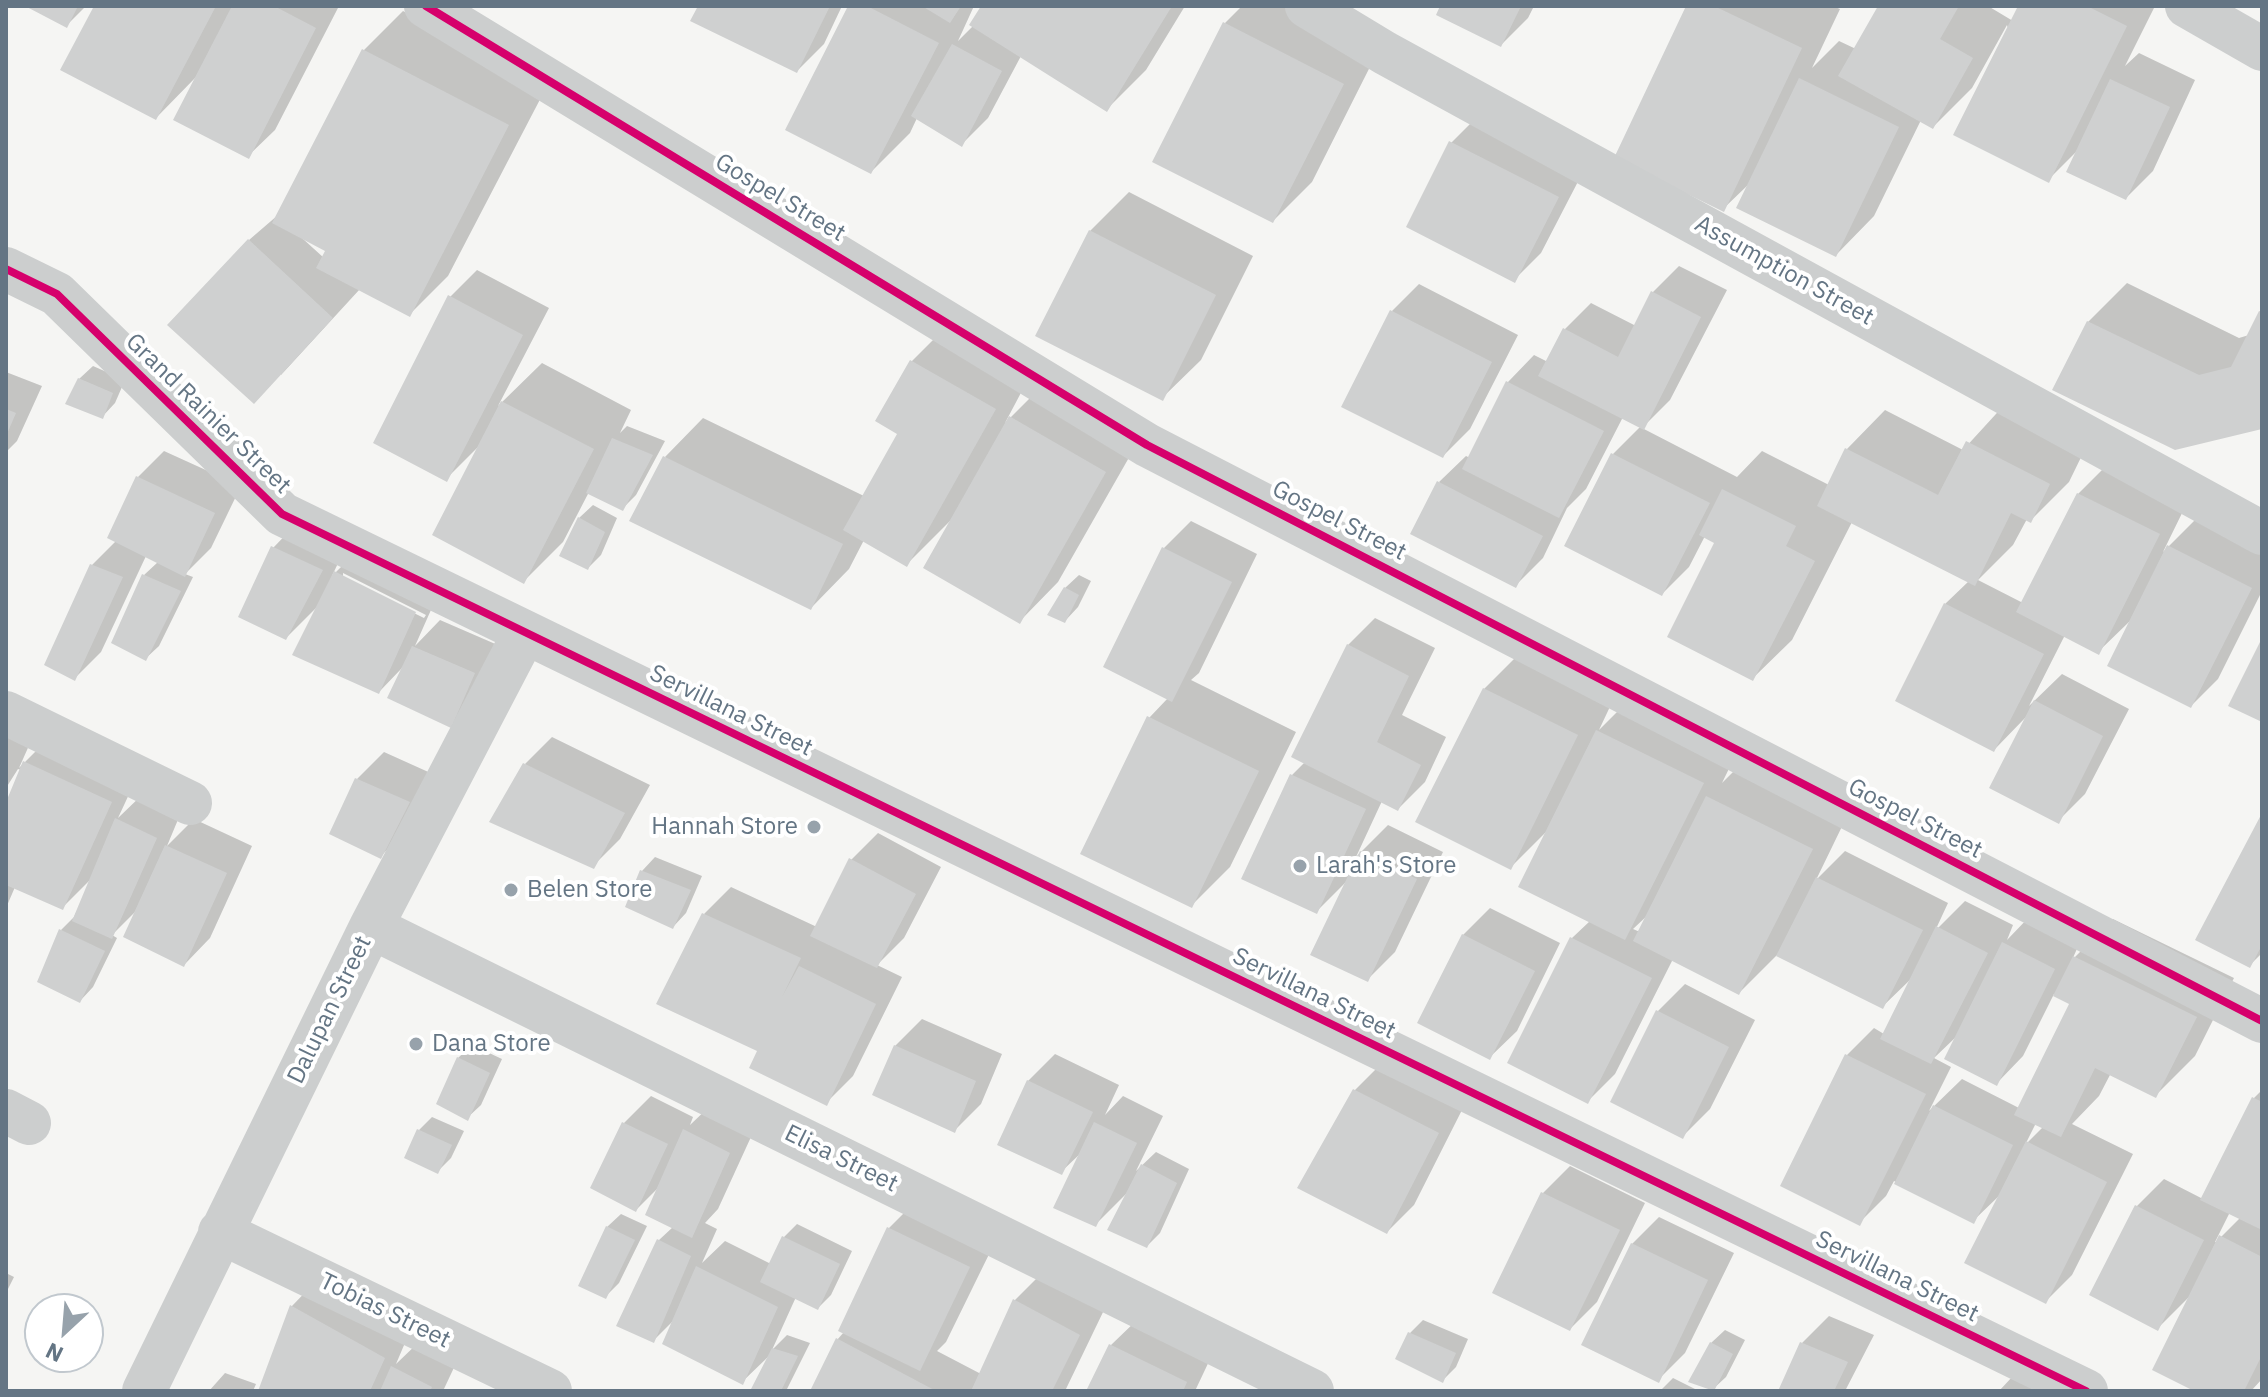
<!DOCTYPE html>
<style>
body{margin:0}
#map{position:relative;width:2268px;height:1397px;overflow:hidden;background:#f5f5f3;font-family:"IBM Plex Sans",sans-serif}
canvas{display:block}
.frame{position:absolute;inset:0;border:8px solid #647584;pointer-events:none}
.north{position:absolute;left:24px;top:1293px;width:80px;height:80px;box-sizing:border-box;background:#fff;border:2px solid #c1c8ce;border-radius:50%;rotate:206deg;font-size:22px;font-weight:700;line-height:32px;text-align:center;color:#647584}
.north::after{content:'';display:block;margin:auto;width:28px;height:36px;background:#97a2ab;clip-path:polygon(50% 0,100% 100%,50% 72%,0 100%)}
</style>
<div id="map">
<canvas width="2268" height="1397"></canvas>
<div class="frame"></div>
<div class="north">N</div>
</div>
<script>
const g = document.querySelector('canvas').getContext('2d');
g.lineJoin = 'round';
function fill(path, color) {
  g.fillStyle = color;
  g.fill(path, 'evenodd');
}
function toPath(rows) {
  const path = new Path2D();
  for (const r of rows) {
    path.moveTo(r[0], r[1]);
    for (let i = 2; i < r.length; i += 2) path.lineTo(r[i], r[i + 1]);
  }
  return path;
}
function stroke(path, color, width, dash) {
  g.strokeStyle = color;
  g.lineWidth = width;
  g.lineCap = dash ? 'butt' : 'round';
  g.setLineDash(dash || []);
  g.stroke(path);
}
function label(font, color, halo, rows, align = 'center') {
  g.font = font + ' "IBM Plex Sans",sans-serif';
  g.lineWidth = 8;
  g.setLineDash([]);
  g.textBaseline = 'middle';
  g.strokeStyle = halo;
  g.fillStyle = color;
  for (const [text, x, y, turn = 0] of rows) {
    g.save();
    g.translate(x, y);
    g.rotate((+turn || 0) * Math.PI / 180);
    g.textAlign = isNaN(turn) ? turn : align;
    if (halo) g.strokeText(text, 0, 0);
    g.fillText(text, 0, 0);
    g.restore();
  }
}
const shadow = toPath([
 [29,6,86,6,66,26],
 [96,6,339,6,275,130,248,156,197,76,156,118],
 [700,6,842,6,824,44,797,71],
 [850,6,974,6,958,41,973,26,983,6,1185,6,1146,70,1107,109,1021,56,988,118,961,145,917,118,910,133,871,172],
 [1242,6,1306,6,1381,45,1312,182,1273,221,1225,23],
 [1443,6,1534,6,1528,18,1501,45],
 [1688,6,1833,6,1840,9,1812,68,1839,41,1856,49,1880,6,1988,6,2013,21,2020,6,2155,6,2125,66,2139,53,2195,80,2153,171,2126,198,2077,151,2048,180,2007,25,1972,88,1933,127,1921,120,1874,216,1836,255,1749,184,1723,209],
 [403,11,547,86,448,276,410,314,360,289,281,375,249,240,278,215,364,50],
 [302,238,328,250,324,258],
 [1478,116,1584,170,1541,253,1514,280,1451,143],
 [1129,192,1253,256,1201,360,1162,398,1090,231],
 [1679,266,1727,290,1670,400,1642,428,1737,477,1762,451,1829,485,1847,449,1885,410,1963,450,2006,403,2087,445,2069,482,2031,520,2027,519,2013,545,1978,580,2023,603,2078,494,2105,467,2185,507,2163,552,2196,519,2262,553,2262,591,2218,679,2191,706,2131,620,2098,652,2065,635,2029,706,2062,674,2129,709,2085,794,2058,821,2026,717,1994,750,1945,604,1969,581,1852,522,1792,640,1753,678,1717,543,1705,536,1689,567,1662,594,1613,454,1641,426,1623,417,1586,489,1567,508,1543,558,1516,585,1439,482,1466,456,1470,458,1508,382,1534,355,1548,362,1564,330,1591,303,1636,326,1653,292],
 [477,270,549,308,498,406,542,363,631,410,620,433,627,426,665,441,636,495,622,509,589,492,563,542,524,581,478,447,446,479,450,297],
 [2127,283,2239,338,2249,335,2262,310,2262,427,2088,322],
 [1419,284,1518,335,1470,429,1443,456,1392,311],
 [950,323,1033,370,1005,423,1049,379,1143,433,1058,582,1020,621,950,521,907,564,864,540,849,569,811,608,665,457,703,418,864,496,900,433,912,361],
 [93,366,125,380,115,403,102,417,79,379],
 [6,372,42,386,17,441,6,452],
 [164,451,241,486,211,548,185,574,193,577,159,646,145,659,144,575,158,562,146,556,101,652,74,679,92,565,116,541,137,478],
 [593,505,617,518,601,555,588,568,579,518],
 [299,521,348,542,332,576,363,545,442,585,415,646,440,620,500,646,477,699,451,725,402,668,379,692,318,606,286,638,273,548],
 [343,573,426,615,424,618,343,578],
 [1191,521,1257,554,1199,673,1191,680,1296,732,1230,867,1191,906,1149,718,1168,698,1164,548],
 [1079,575,1091,581,1078,607,1065,621,1065,588],
 [1375,618,1435,648,1402,715,1446,737,1425,782,1398,809,1382,801,1356,857,1388,825,1443,852,1395,952,1368,979,1347,881,1317,911,1292,775,1305,762,1348,645],
 [1523,650,1615,696,1599,730,1637,692,1741,744,1722,783,1747,758,1850,810,1816,880,1845,851,1948,903,1935,931,1965,901,2013,925,2007,940,2030,916,2080,942,2072,960,2113,919,2234,978,2195,1056,2156,1095,2111,1073,2099,1096,2072,1124,2133,1154,2072,1275,2045,1302,2001,1194,1973,1221,1894,1181,1886,1196,1859,1223,1847,1055,1874,1028,1884,1034,1912,978,1882,1007,1777,955,1739,993,1673,959,1615,1074,1588,1101,1572,938,1590,921,1547,831,1510,868,1484,689],
 [1649,914,1640,932,1633,929],
 [2054,994,2072,1003,2019,1108,1962,1079,1929,1111,1951,1067,1934,1058,1957,1036,1997,1083,2023,1056],
 [2036,1123,2043,1127,2027,1143,2026,1143],
 [6,708,39,723,19,768,52,735,138,775,118,818,144,793,182,810,167,846,194,819,252,846,210,938,184,965,137,910,112,935,117,938,93,987,80,1001,61,930,74,917,93,877,62,908,15,887,6,908,6,807,21,770,18,769,6,788],
 [552,737,650,785,620,839,593,866,525,764],
 [384,752,435,775,407,830,380,857,357,779],
 [2262,818,2262,953,2249,966],
 [878,833,941,867,904,938,877,965,902,977,853,1076,826,1103,760,1050,704,914,731,887,817,927,851,860],
 [655,857,702,876,686,913,673,927,628,906,642,871],
 [1490,908,1560,943,1517,1031,1490,1057,1463,935],
 [1685,984,1755,1020,1710,1109,1683,1136,1658,1011],
 [922,1019,1002,1054,981,1104,954,1131,895,1046],
 [472,1045,502,1059,481,1105,467,1118,458,1058],
 [1055,1054,1119,1085,1105,1115,1123,1096,1163,1116,1136,1171,1156,1152,1189,1169,1160,1233,1147,1246,1127,1193,1096,1224,1082,1152,1061,1172,1028,1081],
 [1382,1063,1464,1106,1414,1205,1387,1232,1300,1187,1355,1090],
 [2262,1090,2262,1379,2251,1391,2198,1391,2191,1295,2158,1328,2092,1294,2137,1206,2164,1179,2203,1199,2254,1098],
 [2230,1212,2240,1218,2216,1242,2215,1242],
 [651,1096,693,1117,690,1125,712,1104,756,1126,718,1209,705,1223,717,1229,702,1263,725,1241,771,1264,784,1237,797,1224,852,1251,831,1295,818,1308,796,1297,772,1350,787,1335,810,1343,786,1391,752,1391,769,1356,742,1382,675,1319,653,1341,659,1240,673,1227,660,1186,636,1210,624,1123],
 [432,1117,464,1131,451,1158,437,1172,419,1130],
 [1570,1166,1645,1203,1597,1302,1570,1329,1495,1292,1543,1193],
 [916,1201,996,1240,946,1342,937,1351,981,1374,1015,1300,1041,1274,1105,1308,1065,1391,813,1391,837,1340,844,1332,841,1330,889,1228],
 [621,1214,647,1226,619,1283,606,1296,607,1227],
 [1659,1217,1734,1253,1685,1353,1658,1380,1632,1244],
 [6,1273,14,1277,6,1293],
 [318,1279,410,1331,396,1364,420,1341,458,1359,443,1391,260,1391,292,1306],
 [1829,1316,1874,1335,1845,1391,1780,1391,1802,1343],
 [1138,1319,1212,1355,1195,1391,1089,1391,1111,1345],
 [1423,1320,1468,1339,1456,1367,1443,1380,1409,1334],
 [1725,1330,1745,1340,1726,1377,1712,1390,1711,1343],
 [225,1373,256,1384,253,1391,209,1391],
 [2013,1376,2044,1391,1999,1391],
 [1673,1378,1699,1391,1660,1391]
]);
const building = toPath([
 [25,6,78,6,67,28],
 [94,6,216,6,156,120,60,70],
 [232,6,274,6,316,28,249,159,173,120],
 [698,6,830,6,797,73,690,21],
 [848,6,867,6,939,43,871,174,785,130],
 [922,6,961,6,950,23],
 [981,6,1172,6,1107,112,969,25],
 [1440,6,1521,6,1501,47,1436,15],
 [1686,6,1714,6,1802,48,1724,212,1614,158],
 [1878,6,1959,6,1940,39,1973,58,1933,129,1838,76],
 [2018,6,2087,6,2127,26,2049,183,1953,135],
 [1223,22,1344,84,1273,223,1152,162],
 [952,44,1002,71,962,147,911,116],
 [362,49,509,125,410,317,316,268,325,251,272,223],
 [1799,78,1899,127,1836,257,1736,208],
 [2110,79,2170,107,2126,200,2066,172],
 [1449,141,1559,197,1515,283,1406,227],
 [1089,230,1216,295,1163,401,1035,336],
 [248,239,333,318,254,404,167,325],
 [1651,291,1701,317,1644,430,1538,376,1563,328,1618,357],
 [448,295,523,335,447,482,373,443],
 [1390,310,1492,362,1443,458,1341,407],
 [2259,311,2262,312,2262,429,2175,450,2052,390,2087,321,2199,375,2231,367],
 [910,360,996,409,907,567,843,530,897,434,875,421],
 [78,378,113,393,103,419,65,404],
 [1506,381,1604,431,1559,518,1462,469],
 [501,401,594,449,524,584,432,535],
 [6,409,16,413,6,436],
 [1009,416,1106,472,1020,624,923,568],
 [612,438,653,455,623,511,586,493],
 [1966,441,2050,484,2031,523,2011,513,1975,586,1817,506,1845,448,1938,495],
 [1611,453,1710,503,1662,596,1564,546],
 [663,456,843,544,811,610,629,521],
 [136,476,215,513,185,577,107,538],
 [1437,481,1543,536,1516,588,1410,534],
 [1722,489,1796,526,1786,546,1815,561,1753,681,1667,637,1714,543,1699,535],
 [2077,493,2160,534,2099,655,2016,612],
 [578,517,605,532,588,570,559,556],
 [2167,545,2252,588,2191,708,2107,666],
 [271,546,323,570,286,640,238,617],
 [1162,547,1232,582,1172,702,1103,667],
 [90,564,123,577,75,681,44,665],
 [334,571,416,612,379,694,292,655],
 [142,574,181,591,146,661,111,643],
 [1064,587,1079,595,1065,623,1047,615],
 [1944,603,2044,654,1994,752,1895,701],
 [2262,638,2262,722,2228,706],
 [1347,644,1409,676,1377,742,1421,765,1398,811,1291,757],
 [412,646,475,673,451,728,387,698],
 [1483,688,1578,735,1511,870,1415,822],
 [2034,700,2103,736,2059,824,1989,788],
 [1147,716,1259,771,1192,908,1080,854],
 [1596,730,1704,783,1625,940,1518,887],
 [23,761,112,802,63,910,6,885,6,802],
 [523,763,625,813,594,869,489,822],
 [1290,774,1366,809,1317,914,1241,879],
 [355,778,410,802,381,859,329,834],
 [1706,796,1813,849,1739,995,1633,941],
 [2262,813,2262,945,2250,968,2195,940],
 [115,818,157,838,112,939,72,921],
 [165,845,227,873,184,967,123,937],
 [1360,851,1417,879,1368,982,1310,955],
 [849,858,916,894,877,968,810,936],
 [640,870,691,890,673,929,625,907],
 [1816,877,1923,930,1883,1009,1776,956],
 [702,913,801,958,782,997,799,966,876,1004,827,1106,749,1068,757,1051,656,1004],
 [1936,926,1988,953,1931,1064,1880,1039],
 [59,929,105,951,80,1003,37,982],
 [1462,934,1535,971,1490,1060,1417,1023],
 [1570,937,1652,978,1588,1104,1507,1063],
 [2002,942,2055,969,1997,1086,1944,1059],
 [2073,956,2197,1017,2156,1098,2095,1068,2061,1137,2014,1115,2069,1004,2053,996],
 [1656,1010,1729,1047,1683,1139,1610,1102],
 [894,1045,976,1081,955,1133,872,1095],
 [1845,1054,1926,1094,1860,1226,1780,1186],
 [457,1057,490,1073,468,1121,436,1104],
 [1027,1080,1093,1112,1062,1175,997,1145],
 [1353,1089,1439,1133,1387,1234,1297,1188],
 [2252,1097,2262,1102,2260,1229,2200,1200],
 [1933,1105,2013,1145,1974,1224,1894,1184],
 [622,1122,668,1144,636,1212,590,1188],
 [1094,1122,1137,1143,1096,1227,1053,1208],
 [417,1129,452,1145,438,1174,404,1158],
 [683,1129,730,1153,692,1238,645,1215],
 [2026,1141,2107,1182,2046,1304,1964,1263],
 [1141,1164,1177,1183,1147,1248,1107,1230],
 [1541,1192,1620,1230,1570,1331,1492,1293],
 [2135,1205,2204,1240,2158,1331,2089,1295],
 [606,1226,635,1240,606,1299,578,1286],
 [887,1227,970,1267,920,1371,838,1331],
 [2219,1235,2262,1257,2262,1355,2244,1391,2194,1391,2152,1370],
 [782,1236,840,1264,818,1310,760,1282],
 [657,1239,691,1256,654,1343,616,1326],
 [1631,1243,1708,1280,1659,1383,1581,1345],
 [696,1266,778,1307,743,1385,662,1344],
 [1013,1299,1080,1335,1052,1391,971,1391],
 [290,1305,385,1358,370,1391,258,1391],
 [1408,1332,1456,1353,1443,1383,1395,1359],
 [836,1338,936,1391,810,1391],
 [1710,1342,1733,1354,1714,1391,1688,1382],
 [1800,1342,1848,1362,1834,1391,1778,1391],
 [1109,1344,1187,1382,1183,1391,1086,1391],
 [772,1348,798,1356,781,1391,750,1391],
 [391,1366,432,1387,430,1391,380,1391]
]);
const minor = toPath([
 [426,6,1147,445,2262,1021],
 [1307,6,1385,53,2262,533],
 [2187,6,2262,49],
 [6,269,57,294,282,514,2086,1391],
 [6,713,190,803],
 [371,927,1312,1391],
 [6,1111,29,1123],
 [220,1232,550,1391],
 [144,1391,371,927,524,634]
]);
const cycleway = toPath([
 [426,6,1147,445,2262,1021],
 [6,269,57,294,282,514,2086,1391]
]);
const markers = [
 [814,827,8,"#97a2ab"],
 [1300,866,8,"#97a2ab"],
 [511,890,8,"#97a2ab"],
 [416,1044,8,"#97a2ab"]
];
const streetNames = [
 ["Gospel Street",780,198,31],
 ["Assumption Street",1784,271,29],
 ["Grand Rainier Street",208,414,44],
 ["Gospel Street",1339,521,27],
 ["Servillana Street",731,711,26],
 ["Gospel Street",1915,819,27],
 ["Servillana Street",1314,994,26],
 ["Dalupan Street",330,1010,-64],
 ["Elisa Street",841,1159,26],
 ["Servillana Street",1897,1277,26],
 ["Tobias Street",385,1311,26]
];
const poiNames = [
 ["Hannah Store",798,827,"right"],
 ["Larah's Store",1316,866],
 ["Belen Store",527,890],
 ["Dana Store",432,1044]
];
fill(shadow, '#0003');
fill(building, '#cfd0d0');
stroke(minor, '#cccece', 44);
stroke(cycleway, '#d6006c', 8);
for (const [x, y, r, color] of markers) {
  const dot = new Path2D();
  dot.arc(x, y, r, 0, 2 * Math.PI);
  g.fillStyle = color;
  g.fill(dot);
  stroke(dot, '#fff', 3);
}
label('24px', '#647584', '#fff', streetNames);
label('24px', '#647584', '#fff', poiNames, 'left');
</script>
